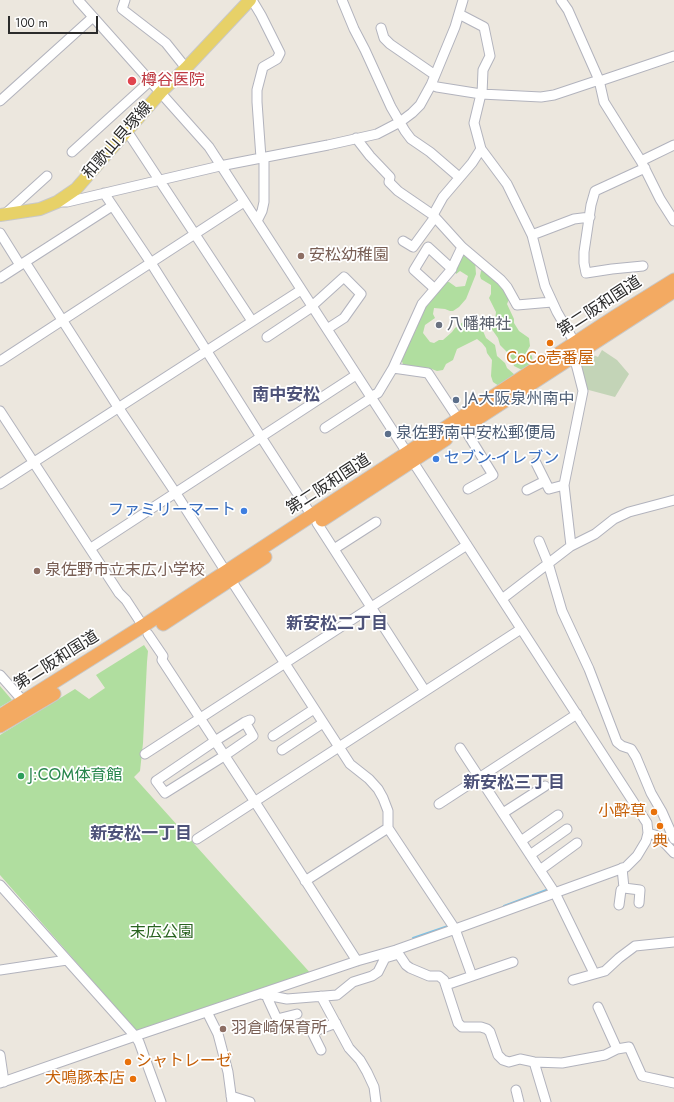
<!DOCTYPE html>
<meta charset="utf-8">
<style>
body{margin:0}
#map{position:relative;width:674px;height:1102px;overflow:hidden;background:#ece7de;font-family:Jost,sans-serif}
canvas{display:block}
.scale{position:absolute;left:8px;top:16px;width:90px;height:18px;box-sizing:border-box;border:2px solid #2b2b2b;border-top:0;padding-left:5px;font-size:12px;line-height:14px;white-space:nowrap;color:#2b2b2b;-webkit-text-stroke:3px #fff;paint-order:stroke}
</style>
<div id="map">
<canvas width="674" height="1102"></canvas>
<div class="scale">100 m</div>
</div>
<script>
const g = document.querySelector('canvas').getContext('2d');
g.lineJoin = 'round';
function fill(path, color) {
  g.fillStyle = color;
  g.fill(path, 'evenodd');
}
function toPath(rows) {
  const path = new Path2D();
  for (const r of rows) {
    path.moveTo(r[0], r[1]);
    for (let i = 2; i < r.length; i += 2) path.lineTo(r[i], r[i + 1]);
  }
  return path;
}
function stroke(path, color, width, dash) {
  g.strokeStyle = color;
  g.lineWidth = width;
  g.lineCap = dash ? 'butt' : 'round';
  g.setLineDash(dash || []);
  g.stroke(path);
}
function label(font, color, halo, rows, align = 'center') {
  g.font = font + ' Jost,"Noto Sans JP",sans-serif';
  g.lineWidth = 3.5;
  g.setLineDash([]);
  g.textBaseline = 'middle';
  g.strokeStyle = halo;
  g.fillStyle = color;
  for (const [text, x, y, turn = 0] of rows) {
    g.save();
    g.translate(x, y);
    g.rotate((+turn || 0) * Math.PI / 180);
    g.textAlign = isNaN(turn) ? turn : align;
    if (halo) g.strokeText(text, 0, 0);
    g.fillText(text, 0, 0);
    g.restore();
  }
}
const green = toPath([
 [465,254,475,261,476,274,466,299,459,307,453,311,450,311,445,309,434,308,433,314,435,318,425,325,423,333,430,342,434,343,439,340,443,340,452,332,455,328,463,322,467,321,474,326,477,326,483,331,486,338,495,345,497,356,505,363,507,368,515,375,499,386,493,382,491,376,492,360,487,353,486,348,482,343,477,339,457,349,453,360,446,364,443,370,437,371,429,368,409,367,403,364,401,359,407,349,408,343,416,330,419,318,423,309,446,282,449,282,456,287,465,286,468,276,460,271,456,274,455,272,462,255],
 [485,270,495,277,499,285,503,288,509,299,507,304,514,319,514,323,519,331,529,338,530,346,527,351,532,356,533,364,522,370,514,366,512,359,507,352,500,345,498,338,491,328,490,324,495,320,496,312,489,298,491,294,491,285,481,279,480,276,481,271],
 [144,645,148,651,147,662,143,743,140,771,134,777,313,976,139,1034,0,875,0,735,75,689,89,699,105,688,96,675],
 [0,686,12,700,0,707]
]);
const cemetery = toPath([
 [602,350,617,360,629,374,615,397,585,389,577,362,589,353,598,357]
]);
const stream = toPath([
 [504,906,549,889],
 [413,938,448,926]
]);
const minor = toPath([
 [125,0,122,9,166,43,186,68],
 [252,0,261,15,280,53,277,59,263,67,257,90,257,102,261,158],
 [342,0,354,29,365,50,391,107,405,131,411,139,430,152,459,177],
 [561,0,568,10,599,80,604,102,641,161,660,199,674,221],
 [459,14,484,27,490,56,483,70,482,94],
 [381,28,384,38,390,44,435,75],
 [600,81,674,56],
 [431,85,437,87,481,94,541,97,554,95,599,80],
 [481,94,474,123,481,149,507,184,532,235,545,286,557,312,575,343],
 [0,101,93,17],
 [127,131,252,321],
 [356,138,370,156,390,177,389,182,398,191,433,215,462,247,501,280,507,287,517,305,552,302],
 [72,152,150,81],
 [641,161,674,145],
 [104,193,151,263,261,437,356,375],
 [58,202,67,202,220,166,328,145,377,134,400,122,412,113,420,105,431,85,455,27,463,0],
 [5,214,47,176],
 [433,215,443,197,472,163,481,149],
 [257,221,262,211,264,202,264,157],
 [0,233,20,265],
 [532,235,574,219,590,217],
 [403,241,413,247,435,217],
 [25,262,118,407,175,492,226,572],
 [643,266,612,269,586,273,584,263,584,252,591,205,595,191,645,168],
 [0,278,112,206],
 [435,289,414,270,428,247,452,269],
 [312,306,344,277,361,294,344,318,327,329],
 [267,337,312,307],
 [0,361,244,202],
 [393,368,428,373,459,420],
 [370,397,378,393,393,368,422,304,451,270,462,247],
 [0,411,119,593,126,600,143,626],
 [325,428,371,398],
 [464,428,493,475,468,489],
 [536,463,549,489,564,485],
 [0,484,301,290],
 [527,490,545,481],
 [317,523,425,691],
 [539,541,548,563,562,611,589,669,617,742,622,746,631,749,636,757,651,793,662,812,674,839],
 [571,546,564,485,583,391,574,356],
 [91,548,261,437,312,516],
 [334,549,376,522],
 [231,580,350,764,369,779,378,789,383,798,388,811,388,828,455,929,472,976],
 [502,599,571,546,595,534,614,519,629,512,674,500],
 [148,634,163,656,162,660,255,802,357,961],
 [0,675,24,702],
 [245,722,253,736,224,756,165,793,156,781,215,741,245,722,250,720],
 [273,736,314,709],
 [460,748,555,893,594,973],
 [282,750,323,723],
 [145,754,467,545],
 [439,804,577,714],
 [503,813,545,786],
 [648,833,658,836,674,853],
 [197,839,521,629],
 [521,841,558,815],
 [530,855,567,829],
 [540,870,577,843],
 [305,881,388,828],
 [0,885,135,1036,139,1042,161,1102],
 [624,888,640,890,639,903],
 [619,905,621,890,624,888,622,868],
 [396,950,406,965,410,968,429,976,439,976,444,980,458,1023,462,1027,481,1027,487,1029,490,1032,498,1055,503,1060,509,1062,520,1059,534,1062,562,1063,605,1055,617,1049,629,1047,642,1076,674,1083],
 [0,970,67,960],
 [573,980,605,971,619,958,635,946,674,942],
 [446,985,513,962],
 [261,994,287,999,337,995,353,982,372,976,378,972,385,958,395,955],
 [266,995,277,1019,297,1014],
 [321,996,349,1048,360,1060,367,1072,374,1087,376,1102],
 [598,1007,617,1049],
 [207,1012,218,1034,228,1072,232,1102],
 [321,1050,312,1032,336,1023],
 [0,1055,4,1082],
 [534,1062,546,1102],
 [0,1083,141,1034,357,961,396,950,461,927,626,867,637,856,646,841,648,833,647,823,209,147,78,0],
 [516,1090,519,1102],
 [231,1096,250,1102]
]);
const major = toPath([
 [0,215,40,209,57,202,76,189,161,92,186,68,250,0]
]);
const highway = toPath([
 [463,428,674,291],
 [322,520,446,439],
 [163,624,265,557],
 [0,716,143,626,616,316,674,280],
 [0,726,54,694]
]);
const markers = [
 [132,81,5,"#e0444e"],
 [301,256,4,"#8d6e63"],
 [439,325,4,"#6b7280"],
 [550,343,4,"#e8710a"],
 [456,400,4,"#5c6f8a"],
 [388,434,4,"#5c6f8a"],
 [436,459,4,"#3f7fe0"],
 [244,511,4,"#3f7fe0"],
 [37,571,4,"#8d6e63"],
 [21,776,4,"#2e9e5b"],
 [654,812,4,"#e8710a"],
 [660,826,4,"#e8710a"],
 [223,1029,4,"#8d6e63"],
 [128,1062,4,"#e8710a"],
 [133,1079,4,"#e8710a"]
];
const healthNames = [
 ["樽谷医院",141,81]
];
const streetNames = [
 ["和歌山貝塚線",118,141,-49],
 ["第二阪和国道",600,307,-33],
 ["第二阪和国道",329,485,-33],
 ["第二阪和国道",57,661,-32]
];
const educationNames = [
 ["安松幼稚園",309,256],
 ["泉佐野市立末広小学校",45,571],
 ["羽倉崎保育所",231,1029]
];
const worshipNames = [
 ["八幡神社",447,325]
];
const foodNames = [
 ["CoCo壱番屋",550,359],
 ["小酔草",646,812,"right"],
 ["典",660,842],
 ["シャトレーゼ",136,1062,"left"],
 ["犬鳴豚本店",125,1079,"right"]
];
const serviceNames = [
 ["JA大阪泉州南中",464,400],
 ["泉佐野南中安松郵便局",396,434]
];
const shopNames = [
 ["セブン-イレブン",444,459],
 ["ファミリーマート",236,511,"right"]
];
const leisureNames = [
 ["J:COM体育館",29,776]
];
const parkNames = [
 ["末広公園",162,933]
];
const neighbourhoodNames = [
 ["南中安松",286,396],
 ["新安松二丁目",337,625],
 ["新安松三丁目",514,784],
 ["新安松一丁目",141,835]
];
fill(green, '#b0de9f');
fill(cemetery, '#c3d4b7');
stroke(stream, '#79c2e6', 2);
stroke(minor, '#b2b3bd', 11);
stroke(major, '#c8c8c8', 14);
stroke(highway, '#c8c8c8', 15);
stroke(minor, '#fff', 9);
stroke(major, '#e7d168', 12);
stroke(highway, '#f3aa62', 13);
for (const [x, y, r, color] of markers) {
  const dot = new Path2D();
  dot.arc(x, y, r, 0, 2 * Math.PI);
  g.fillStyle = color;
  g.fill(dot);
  stroke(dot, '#fff', 1.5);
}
label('16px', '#be3a42', '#fff', healthNames, 'left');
label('16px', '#2b2b2b', '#fff', streetNames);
label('16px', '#785e54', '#fff', educationNames, 'left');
label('16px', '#5b616d', '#fff', worshipNames, 'left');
label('16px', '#c56008', '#fff', foodNames);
label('16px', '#4e5e75', '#fff', serviceNames, 'left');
label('16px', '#366cbe', '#fff', shopNames, 'left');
label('16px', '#27864d', '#fff', leisureNames, 'left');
label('16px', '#296320', '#fff', parkNames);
label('bold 17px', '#4e5379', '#fff', neighbourhoodNames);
</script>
